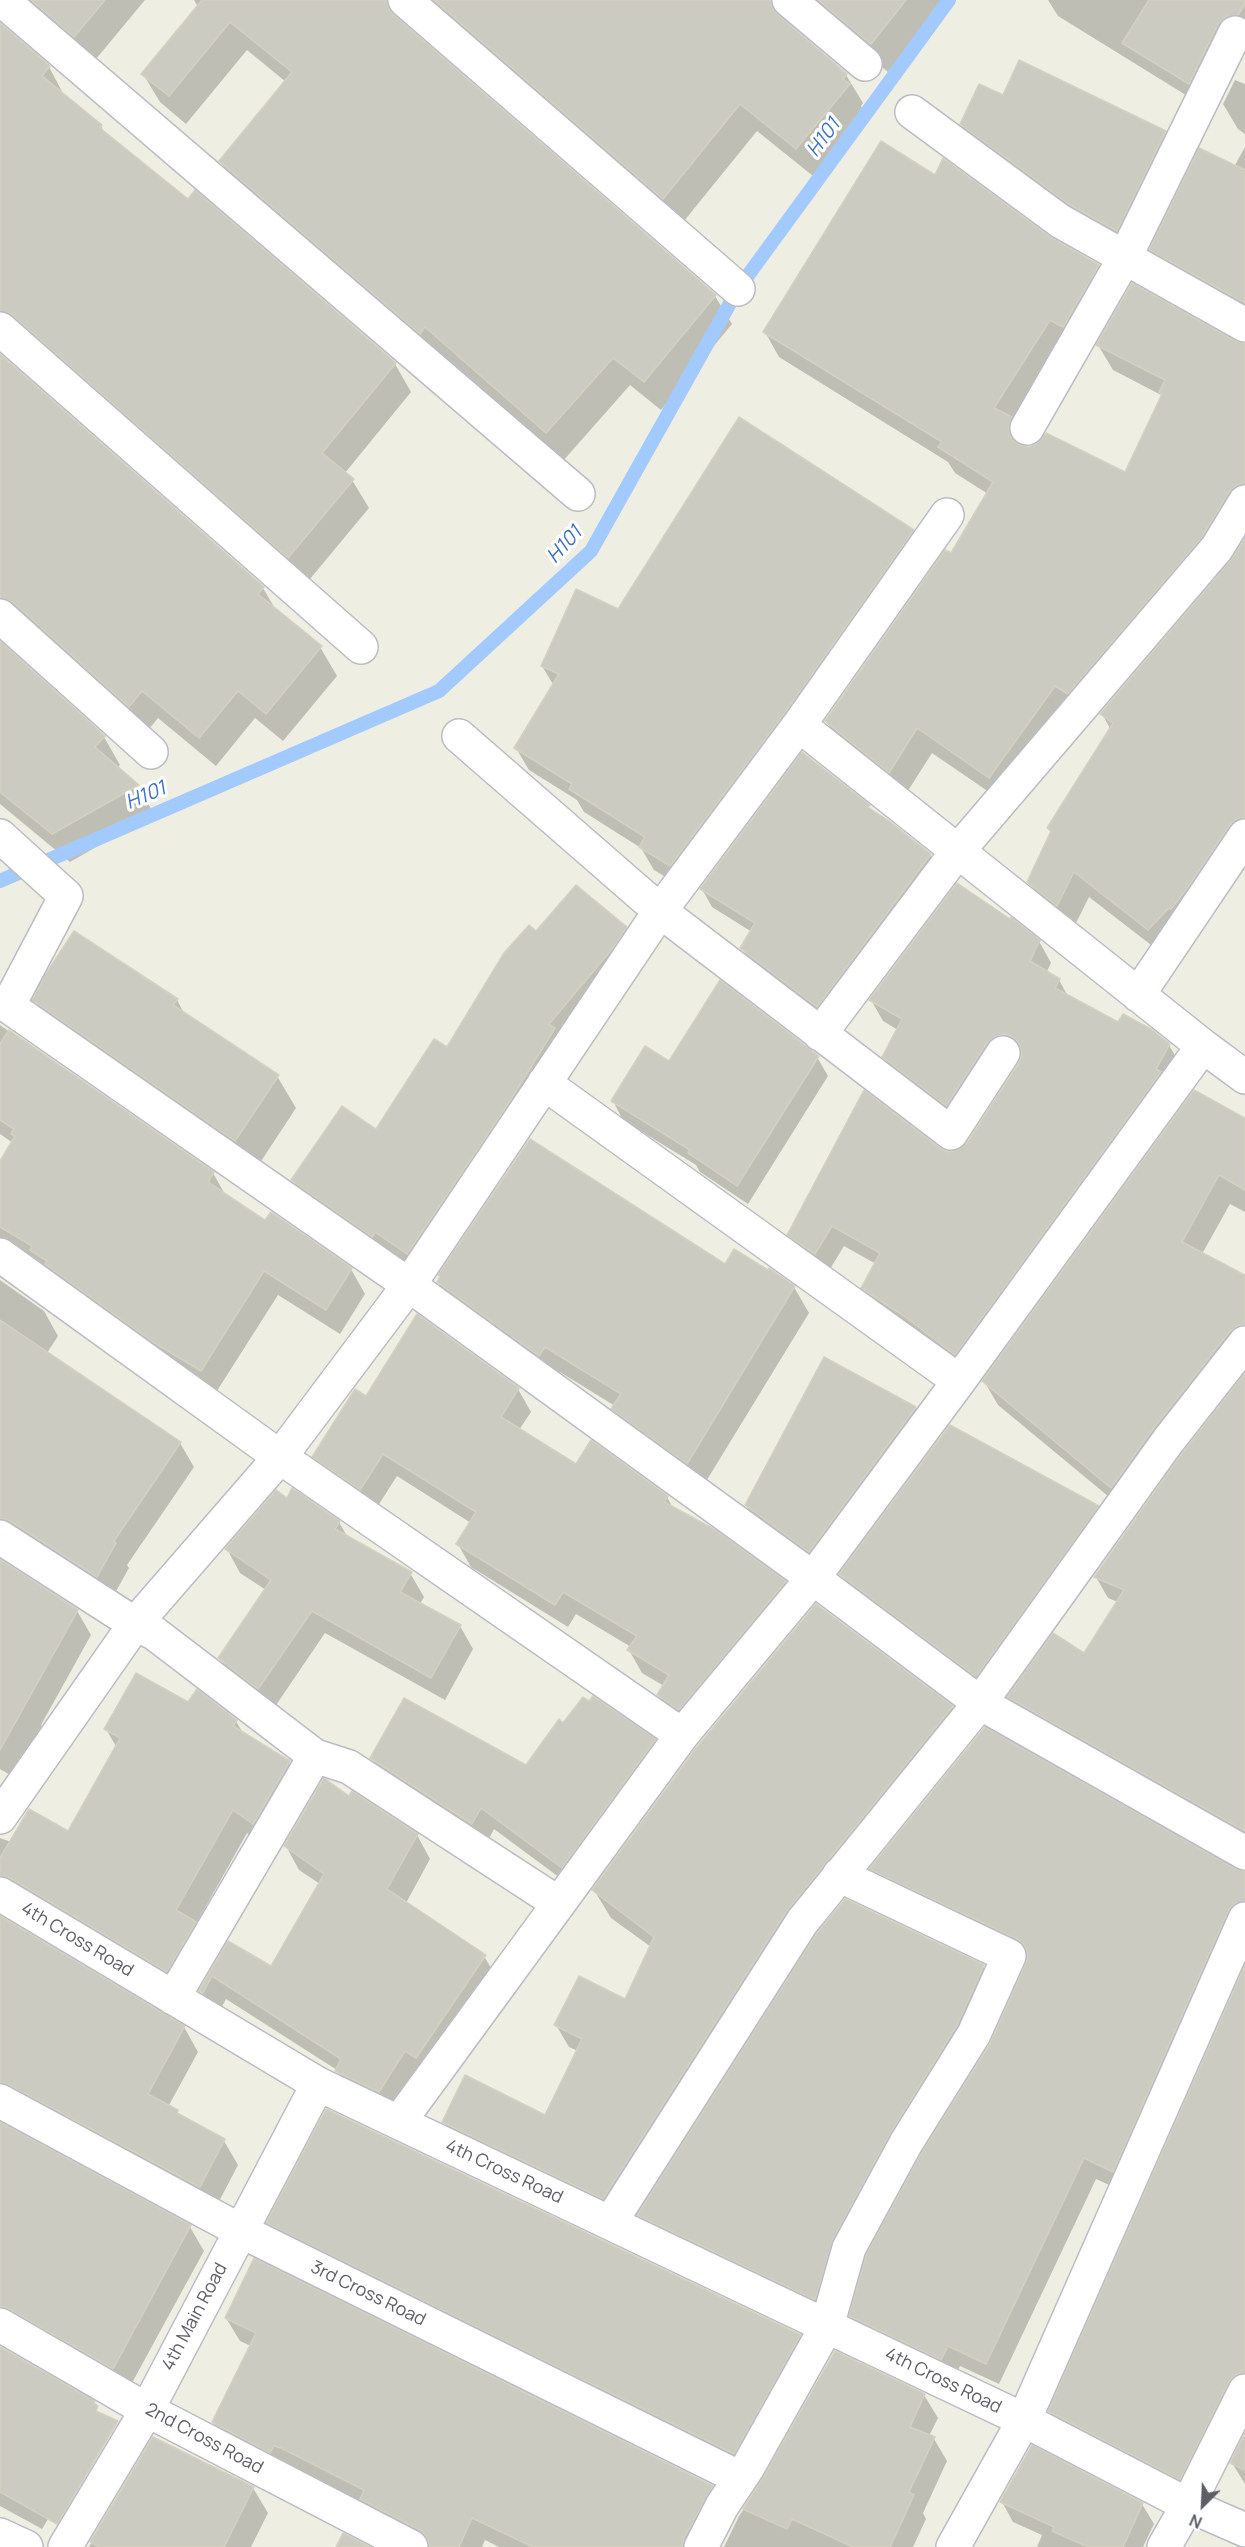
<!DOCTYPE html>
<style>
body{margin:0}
#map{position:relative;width:1245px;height:2547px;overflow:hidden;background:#efeee3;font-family:Manrope,sans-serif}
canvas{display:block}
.north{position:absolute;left:1173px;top:2475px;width:60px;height:60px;-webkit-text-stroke:4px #fff;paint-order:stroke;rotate:204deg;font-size:16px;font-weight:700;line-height:24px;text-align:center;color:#5b5e65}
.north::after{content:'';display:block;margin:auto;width:21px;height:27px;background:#5b5e65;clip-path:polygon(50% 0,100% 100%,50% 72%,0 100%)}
</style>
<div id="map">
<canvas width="1245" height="2547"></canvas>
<div class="north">N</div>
</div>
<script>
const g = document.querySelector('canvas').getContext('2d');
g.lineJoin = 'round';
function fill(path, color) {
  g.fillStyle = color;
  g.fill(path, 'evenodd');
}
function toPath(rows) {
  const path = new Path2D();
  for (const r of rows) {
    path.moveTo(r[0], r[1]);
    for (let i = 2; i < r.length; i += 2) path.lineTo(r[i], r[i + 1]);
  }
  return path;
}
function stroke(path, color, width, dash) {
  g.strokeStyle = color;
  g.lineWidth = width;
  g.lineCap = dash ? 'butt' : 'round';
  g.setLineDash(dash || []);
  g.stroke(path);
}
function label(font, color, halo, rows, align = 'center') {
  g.font = font + ' Manrope,sans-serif';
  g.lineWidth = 6;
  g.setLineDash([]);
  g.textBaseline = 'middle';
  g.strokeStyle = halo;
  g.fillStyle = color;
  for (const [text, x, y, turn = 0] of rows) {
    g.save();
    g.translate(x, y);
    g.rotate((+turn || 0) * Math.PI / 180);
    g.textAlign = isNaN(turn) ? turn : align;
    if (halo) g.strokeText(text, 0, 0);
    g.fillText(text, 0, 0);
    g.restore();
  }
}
const shadow = toPath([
 [28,0,145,0,91,65,40,21],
 [194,0,945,0,888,72,818,14,790,17,787,24,846,75,863,103,861,106,865,113,813,176,757,131,680,226,407,16,403,25,715,296,732,324,661,410,630,385,563,461,442,355,437,361,237,190,221,161,286,82,247,50,186,124,160,102,143,74,198,7],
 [1048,0,1245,0,1245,37,1202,105,1058,16],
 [0,25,49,67,65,97,101,126,105,134,395,364,411,392,345,473,352,480,369,508,305,585,0,349],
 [1235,80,1245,84,1245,134,1238,129,1223,104],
 [1003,97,1165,133,1177,155,1129,252,974,146,961,124],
 [1245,147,1245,320,1166,276,1151,250,1234,167],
 [936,177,1098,266,1113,291,1024,447,1126,474,1163,396,1113,370,1098,345,1236,343,1245,345,1245,500,1005,803,932,753,904,797,841,747,826,721,952,556,988,494,955,473,948,462,779,357,765,332],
 [0,356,263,588,277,612,320,647,337,676,283,741,255,718,216,766,158,718,145,734,0,636],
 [913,531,926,553,684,888,654,870,641,848,584,812,577,800,529,770,516,748,554,686,542,666],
 [1245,559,1245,850,1164,955,1089,897,1072,931,1044,908,1029,882,1052,834,1049,828,1111,730,1102,714],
 [0,643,104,737,120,765,117,768,138,786,154,814,70,862,0,804],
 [868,806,871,811,930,855,941,873,828,1024,752,966,742,948,752,932,712,907,702,889],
 [625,928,642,957,424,1282,310,1210,293,1180,377,1131,447,1049,536,933],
 [1039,941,1051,963,1046,973,1059,980,1069,998,1119,1024,1169,1045,1181,1066,967,1375,875,1309,863,1288,876,1264,844,1246,827,1274,801,1256,789,1235,939,1149,948,1153,959,1152,968,1144,1020,1063,1022,1057,1018,1055,959,1126,896,1078,884,1057,898,1030,883,1021,871,1000],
 [34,1000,177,1000,185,1015,277,1076,296,1108,254,1172,53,1033],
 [0,1025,213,1173,226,1196,265,1222,271,1214,351,1269,365,1294,340,1334,278,1295,215,1394,0,1267,0,1164,13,1143,0,1134],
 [817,1057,828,1076,748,1204,700,1172,696,1165,623,1120,613,1101,670,1063],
 [1245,1119,1245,1212,1230,1204,1202,1254,1245,1277,1245,1355,1126,1511,998,1405,984,1381],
 [725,1266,794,1287,809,1313,702,1488,628,1434,613,1409,615,1406,560,1372,554,1381,453,1308,438,1282],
 [0,1280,44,1311,58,1336,47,1353,180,1443,194,1467,127,1565,129,1568,111,1600,0,1549],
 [825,1359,915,1408,930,1434,824,1577,761,1531,746,1505],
 [518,1389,531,1412,519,1430,577,1466,667,1497,674,1510,785,1582,798,1605,692,1732,672,1718,659,1695,664,1686,642,1673,629,1650,631,1647,576,1614,568,1627,471,1567,458,1544,471,1523,397,1476,374,1512,327,1480,314,1457,366,1398],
 [1245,1395,1245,1845,1021,1718,1009,1697,1084,1655,1118,1602,1108,1598,1096,1577],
 [287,1500,339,1522,348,1538,410,1573,424,1597,420,1604,460,1626,473,1649,445,1700,325,1633,272,1711,233,1682,220,1658,266,1590,240,1573,227,1549],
 [1098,1507,1110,1529,989,1698,854,1597,841,1574],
 [0,1561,77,1611,91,1635,41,1725,49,1738,24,1783,0,1769],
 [816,1606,952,1707,965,1729,798,1934,616,2220,456,2144,444,2122,546,2117,578,2051,569,2047,556,2025,625,2001,651,1947,611,1918,594,1890],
 [189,1704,236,1721,244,1735,289,1762,303,1786,267,1848,247,1833,196,1924,209,1947,181,1995,0,1907,0,1838,11,1842,69,1833,117,1748,106,1729],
 [564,1725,654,1741,667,1763,575,1889,494,1829,485,1846,385,1781,372,1758,527,1767],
 [350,1798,417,1835,430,1859,406,1903,484,1956,498,1980,393,2115,350,2095,337,2070,226,1999,217,2016,214,2014,201,1991,229,1943,272,1968,320,1884,299,1870,286,1846],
 [871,1869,1235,1871,1245,1873,1245,1926,1125,2192,1096,2179,999,2384,960,2366,953,2380,863,2337,851,2316,991,2044,1028,1959,883,1890],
 [0,1918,184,2027,198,2052,168,2107,177,2112,180,2117,224,2141,238,2165,214,2211,0,2114],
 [983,1966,993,1983,824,2316,649,2232,639,2215],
 [1245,1969,1245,2398,1192,2500,1062,2433,1050,2411],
 [0,2124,190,2227,204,2251,127,2392,67,2357,52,2332,0,2302],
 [268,2223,800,2336,811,2355,745,2473,279,2242],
 [226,2318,712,2487,725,2509,705,2547,499,2547,485,2540,482,2547,423,2547,227,2445,213,2422,251,2346,240,2341],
 [924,2395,938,2418,929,2436,934,2439,947,2461,923,2513,926,2519,913,2547,724,2547,739,2516,766,2477],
 [91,2401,105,2425,42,2529,0,2506,0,2412],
 [1245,2436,1245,2484,1232,2463],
 [153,2439,253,2488,268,2513,251,2547,89,2547],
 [1002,2502,1142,2504,1154,2524,1143,2547,1037,2547,1042,2535,1013,2522]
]);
const stream = toPath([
 [0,881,439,691,591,551,738,289,949,0]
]);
const building = toPath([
 [31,0,105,0,74,37,31,0],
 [202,0,387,0,388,7,393,14,716,295,644,382,613,358,546,433,425,327,420,334,219,161,292,72,230,22,169,96,141,74,202,0],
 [434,0,771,0,772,7,777,14,847,74,843,79,850,84,796,149,740,104,663,199,434,0],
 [818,0,906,0,871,44,818,0],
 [1149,0,1245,0,1245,4,1238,15,1225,17,1218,24,1189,84,1122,43,1149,0],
 [0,23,50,66,42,76,102,125,100,128,188,199,195,190,396,363,322,453,354,479,288,558,12,315,0,311,0,23],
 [1019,60,1166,131,1117,231,1070,205,960,124,979,84,1003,95,1019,60],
 [881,141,935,175,943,158,1049,236,1099,265,1063,327,1050,320,994,408,1012,417,1008,429,1011,438,1018,444,1028,447,1036,444,1046,433,1125,472,1162,394,1159,392,1165,380,1096,345,1132,283,1236,341,1245,344,1245,483,1237,485,1229,492,1202,537,1068,694,1055,686,989,778,917,728,889,773,825,721,945,550,951,553,993,482,938,447,942,442,763,332,881,141],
 [1199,148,1245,170,1245,303,1149,250,1199,148],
 [0,354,264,587,258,594,322,646,266,714,238,691,199,738,142,691,129,707,13,602,0,598,0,354],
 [739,417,914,530,784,714,670,866,639,847,645,837,569,789,572,784,514,748,559,674,541,666,576,589,618,609,739,417],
 [1245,538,1245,817,1236,819,1229,826,1186,890,1171,909,1169,908,1148,930,1074,872,1057,906,1027,882,1051,831,1047,828,1113,723,1100,714,1231,560,1245,538],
 [0,641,105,736,95,747,139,785,52,834,0,792,0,641],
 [802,752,870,805,868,807,889,821,931,854,817,1007,740,948,755,923,700,889,802,752],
 [957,883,1010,919,1011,917,1040,940,1030,961,1060,979,1055,988,1118,1022,1123,1014,1151,1029,1170,1044,1156,1069,1161,1072,955,1355,904,1316,861,1288,880,1253,832,1226,815,1254,787,1235,864,1090,940,1148,948,1152,958,1150,967,1143,1019,1063,1022,1055,1020,1045,1014,1038,1005,1034,994,1037,987,1043,946,1106,882,1057,902,1019,869,1000,957,883],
 [576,885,627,927,613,948,549,1024,555,1028,503,1112,407,1254,375,1232,372,1237,291,1180,342,1106,376,1129,434,1039,447,1047,504,953,529,925,536,931,576,885],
 [74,931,178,999,173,1005,279,1075,235,1141,32,1000,45,975,74,931],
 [720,980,819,1056,737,1186,688,1153,690,1150,611,1101,645,1046,669,1061,720,980],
 [9,1030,214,1172,208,1182,265,1220,271,1212,352,1268,326,1310,264,1271,201,1371,153,1342,45,1264,47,1261,30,1250,32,1246,0,1227,0,1161,15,1136,11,1134,14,1129,0,1120,0,1044,9,1030],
 [1194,1090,1245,1118,1245,1190,1219,1175,1182,1242,1245,1275,1245,1325,1238,1326,1230,1331,1153,1429,1111,1488,982,1381,1194,1090],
 [530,1139,725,1264,734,1249,768,1270,769,1268,795,1286,687,1464,611,1409,621,1394,545,1347,539,1356,437,1282,440,1276,438,1275,530,1139],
 [417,1314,519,1388,501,1417,576,1464,591,1440,668,1496,664,1502,714,1529,786,1581,679,1710,657,1695,669,1675,627,1650,637,1636,563,1592,555,1605,456,1544,476,1512,383,1454,360,1490,312,1457,355,1389,366,1396,417,1314],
 [0,1320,181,1442,114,1541,116,1543,97,1577,10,1521,0,1518,0,1320],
 [824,1357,916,1407,809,1552,745,1505,824,1357],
 [1245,1373,1245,1831,1007,1697,1053,1633,1084,1653,1124,1590,1094,1577,1183,1452,1245,1373],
 [950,1425,1099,1506,976,1677,839,1574,950,1425],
 [292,1488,340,1521,335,1529,412,1572,400,1592,461,1625,431,1678,312,1611,258,1689,218,1658,271,1580,225,1549,276,1490,287,1498,292,1488],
 [0,1559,78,1610,0,1750,0,1559],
 [816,1604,953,1706,786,1912,603,2199,442,2122,465,2075,545,2115,582,2039,554,2025,579,1976,625,1999,654,1937,592,1890,697,1747,816,1604],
 [136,1673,188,1702,197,1689,237,1720,233,1726,290,1761,253,1824,233,1810,176,1910,196,1922,167,1972,10,1878,0,1875,0,1858,29,1809,68,1831,120,1738,104,1729,136,1673],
 [593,1696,656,1739,562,1868,481,1808,472,1824,370,1758,404,1698,526,1765,559,1719,563,1723,583,1697,589,1701,593,1696],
 [985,1727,1236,1869,1245,1872,1245,1901,1234,1904,1228,1911,1113,2172,1084,2158,986,2364,948,2346,941,2360,849,2316,866,2255,922,2152,990,2044,1026,1963,1028,1954,1025,1946,1017,1939,869,1869,985,1727],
 [324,1778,349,1796,352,1791,418,1834,387,1889,486,1955,416,2058,405,2051,379,2092,335,2071,341,2059,212,1976,203,1993,199,1991,228,1941,271,1966,324,1874,284,1846,324,1778],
 [845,1899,984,1965,957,2025,890,2134,833,2239,815,2300,637,2215,817,1933,845,1899],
 [0,1916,185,2026,148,2094,178,2110,177,2113,225,2139,200,2187,9,2085,0,2082,0,1916],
 [1245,1965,1245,2372,1235,2375,1228,2383,1180,2480,1048,2411,1245,1965],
 [326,2109,801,2335,734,2454,266,2223,326,2109],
 [0,2122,191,2225,113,2369,9,2309,0,2306,0,2122],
 [254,2258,713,2486,684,2538,682,2547,533,2547,472,2518,459,2547,430,2547,427,2537,420,2530,360,2499,364,2490,281,2448,274,2446,270,2453,212,2422,256,2333,225,2318,254,2258],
 [0,2347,95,2401,94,2403,98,2406,96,2411,118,2421,57,2524,0,2492,0,2347],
 [835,2351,925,2394,910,2427,935,2437,909,2492,914,2495,890,2547,853,2547,792,2519,787,2529,743,2509,764,2476,835,2351],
 [1245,2433,1245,2470,1230,2463,1245,2433],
 [153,2437,254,2487,224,2547,99,2547,90,2542,153,2437],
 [1032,2445,1143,2503,1123,2547,1088,2547,1052,2531,1054,2527,1000,2502,1032,2445],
 [343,2533,370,2547,336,2547,343,2533]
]);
const minor = toPath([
 [2,0,578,494],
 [405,0,738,289],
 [789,0,865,64],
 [912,112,1060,221,1245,325],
 [0,329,361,647],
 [1027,428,1124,259,1235,33],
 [0,616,151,752],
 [799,725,947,515],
 [459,736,660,911,951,1133,1003,1053],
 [0,836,66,896,8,1006,409,1285,813,1578,980,1703,1245,1853],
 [1138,995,1245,836],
 [820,1034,957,852,1217,548,1245,502],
 [544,1083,959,1381],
 [0,1255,280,1457,682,1735],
 [0,1537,135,1624,154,1633,315,1756,349,1767,558,1903],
 [0,1817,135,1624,280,1457,409,1285,660,911,799,725,1203,1046],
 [0,1894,318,2084,1024,2420,1188,2505,1245,2530],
 [173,1998,315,1756],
 [0,2101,241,2231,740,2478],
 [399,2122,682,1735,813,1578,959,1381,1203,1046,1245,1077],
 [610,2223,802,1922,980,1703,1168,1441,1245,1343],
 [0,2325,147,2410,411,2547],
 [0,2535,26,2547],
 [65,2547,147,2410,318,2084],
 [701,2547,722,2506,748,2467,827,2326,849,2248,906,2143,974,2034,1009,1956,839,1875],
 [953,2547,1024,2420,1245,1919],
 [1164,2547,1188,2505,1245,2391]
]);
const streetNames = [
 ["4th Cross Road",77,1940,31],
 ["4th Cross Road",504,2172,25],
 ["3rd Cross Road",368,2294,26],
 ["4th Main Road",195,2317,-62],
 ["4th Cross Road",943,2381,26],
 ["2nd Cross Road",204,2439,28]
];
const waterNames = [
 ["H101",824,138,-54],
 ["H101",565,545,-48],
 ["H101",146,796,-23]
];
fill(shadow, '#0003');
stroke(stream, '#a3caff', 14);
fill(building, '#cccbc2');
stroke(building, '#d4d1c0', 1.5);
stroke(minor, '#babcc3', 36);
stroke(minor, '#fff', 33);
label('18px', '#5b5e65', '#fff', streetNames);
label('italic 20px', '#3b6fcc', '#fff', waterNames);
</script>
